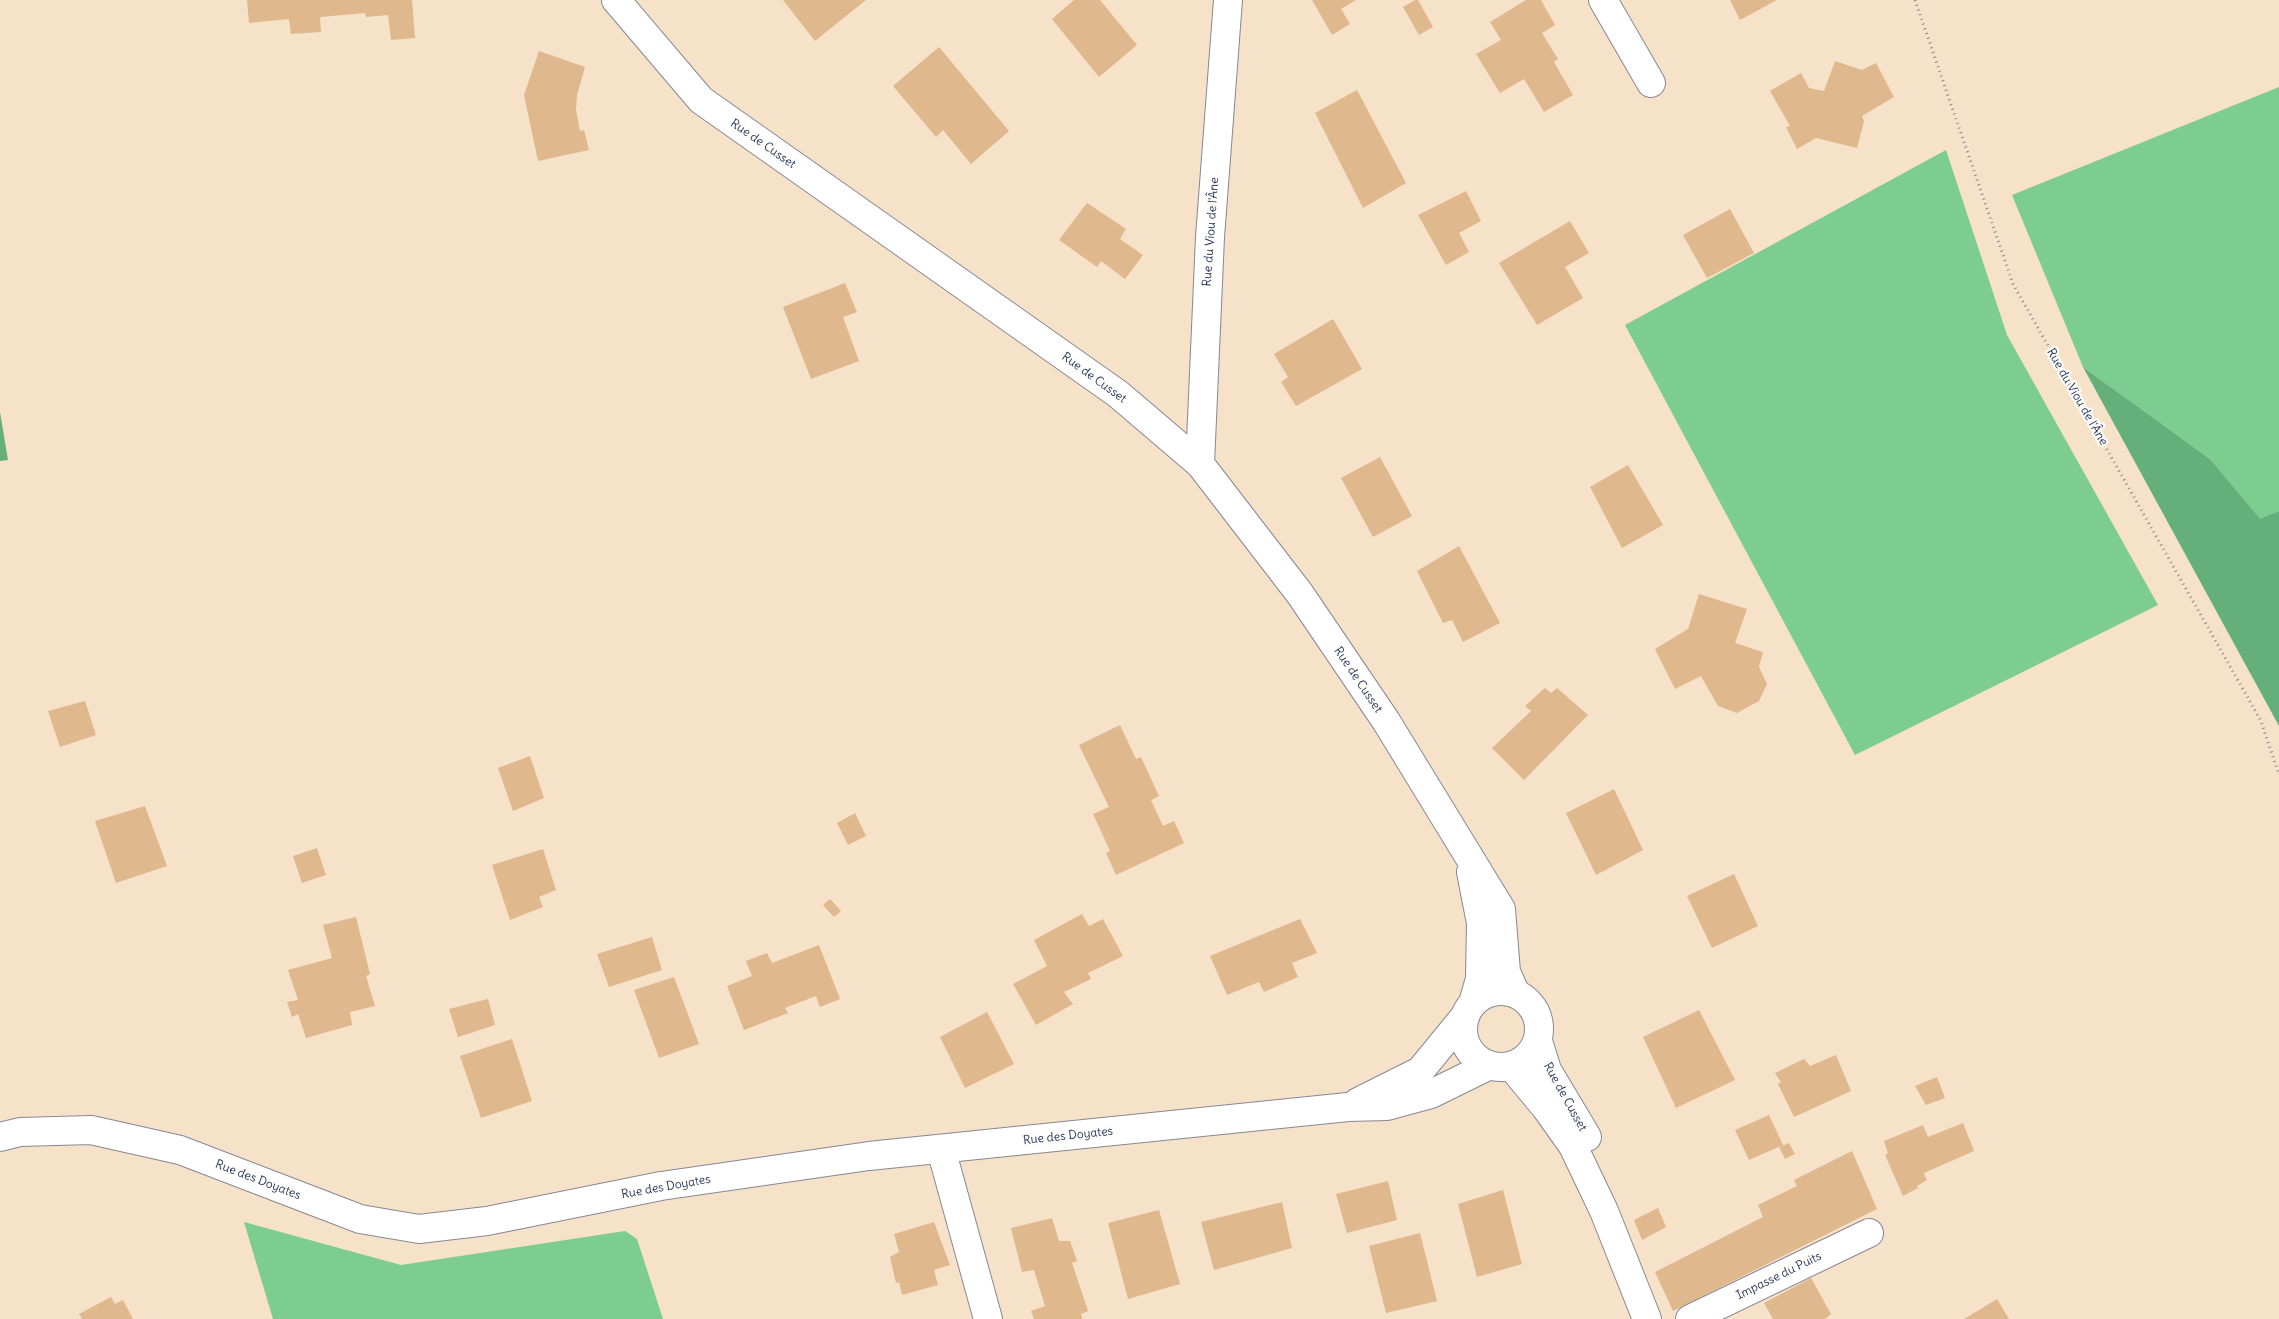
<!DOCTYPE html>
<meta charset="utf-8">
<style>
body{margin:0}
canvas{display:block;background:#f6e1c9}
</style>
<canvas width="2279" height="1319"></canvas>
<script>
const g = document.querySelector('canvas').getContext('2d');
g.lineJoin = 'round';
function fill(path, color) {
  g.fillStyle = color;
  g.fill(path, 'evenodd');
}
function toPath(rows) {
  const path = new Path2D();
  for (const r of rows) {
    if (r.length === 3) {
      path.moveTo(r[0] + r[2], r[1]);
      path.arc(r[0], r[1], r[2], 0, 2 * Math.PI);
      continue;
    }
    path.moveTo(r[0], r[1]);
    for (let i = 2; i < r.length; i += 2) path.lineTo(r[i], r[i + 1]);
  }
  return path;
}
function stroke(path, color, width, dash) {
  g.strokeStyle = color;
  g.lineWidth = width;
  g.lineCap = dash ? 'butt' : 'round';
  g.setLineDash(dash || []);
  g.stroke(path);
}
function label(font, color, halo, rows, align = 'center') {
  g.font = font + ' Delius,sans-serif';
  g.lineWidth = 4.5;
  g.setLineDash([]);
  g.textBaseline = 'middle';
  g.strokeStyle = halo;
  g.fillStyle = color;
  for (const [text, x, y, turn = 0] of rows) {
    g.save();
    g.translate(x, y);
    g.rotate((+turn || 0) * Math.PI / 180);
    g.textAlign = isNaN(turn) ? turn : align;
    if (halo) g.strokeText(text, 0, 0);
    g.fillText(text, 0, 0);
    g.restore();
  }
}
const green = toPath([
 [2279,87,2279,511,2260,520,2210,459,2083,367,2012,195],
 [1946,150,2007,335,2158,605,1855,755,1625,325],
 [244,1222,401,1265,625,1231,637,1239,663,1319,273,1319]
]);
const forest = toPath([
 [2083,367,2210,459,2260,519,2279,511,2279,726],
 [0,412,8,460,0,461]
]);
const building = toPath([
 [247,0,412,0,415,38,391,40,388,15,366,17,365,13,320,17,321,32,291,34,289,19,249,23],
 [783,0,866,0,815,41],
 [1074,0,1100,0,1137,45,1099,77,1052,19],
 [1312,0,1356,0,1341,9,1350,24,1332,35],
 [1415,0,1418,0,1433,27,1419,35,1403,7],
 [1526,0,1541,0,1555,25,1542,33,1558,59,1554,62,1573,95,1544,112,1524,79,1500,93,1476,54,1501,40,1490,22],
 [1730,0,1777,0,1740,20],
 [939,47,1009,131,971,164,943,130,936,137,893,86],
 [539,51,585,67,577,95,576,110,580,131,584,130,589,150,538,161,524,95],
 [1835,61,1862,70,1876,63,1894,97,1862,116,1864,121,1857,148,1816,138,1797,149,1786,127,1790,126,1770,91,1801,73,1809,88,1824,91],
 [1357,90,1406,183,1363,208,1315,113],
 [1466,191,1481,221,1459,233,1469,252,1446,265,1418,215],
 [1087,203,1126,229,1120,239,1143,255,1125,279,1101,261,1097,267,1059,240],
 [1730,209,1754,253,1707,278,1683,235],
 [1570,221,1589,253,1565,267,1583,298,1537,325,1499,263],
 [845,283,857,312,843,317,859,361,811,379,783,307],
 [1333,319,1362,369,1296,406,1281,382,1288,377,1274,354],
 [1380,457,1412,516,1373,537,1341,478],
 [1628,465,1663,525,1622,548,1590,487],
 [1459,546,1500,623,1463,642,1452,620,1443,623,1417,571],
 [1699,594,1747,609,1735,643,1763,652,1759,667,1767,684,1759,701,1737,713,1718,706,1701,676,1675,689,1655,649,1688,629],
 [1545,688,1551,693,1557,688,1588,715,1524,780,1492,748,1531,711,1525,706],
 [85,701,96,735,60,747,48,711],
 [1120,725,1136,759,1141,757,1159,796,1151,800,1163,826,1174,821,1184,843,1116,875,1106,853,1110,851,1093,814,1109,807,1079,745],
 [530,756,544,798,513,811,498,768],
 [1614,789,1643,850,1596,875,1566,813],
 [145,806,167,866,116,883,95,821],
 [855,813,866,836,848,845,837,823],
 [317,848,326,875,302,883,293,856],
 [543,849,556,890,539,897,543,907,510,920,492,865],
 [1734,874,1758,926,1712,948,1687,896],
 [830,899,841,911,834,917,823,905],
 [1082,914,1089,926,1103,919,1123,956,1088,973,1091,979,1064,992,1073,1004,1036,1025,1013,984,1047,966,1034,940],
 [356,917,370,974,366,976,375,1006,350,1012,352,1025,306,1038,298,1014,292,1017,287,1002,298,1000,288,970,332,958,323,925],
 [1300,919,1317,953,1292,963,1298,977,1264,992,1259,982,1227,995,1210,956],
 [652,937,662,970,609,987,597,954],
 [819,945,840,999,820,1007,816,996,785,1008,788,1013,744,1030,727,986,752,976,746,961,767,953,772,963],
 [674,977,699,1044,659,1058,634,990],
 [488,999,495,1025,458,1037,449,1009],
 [1699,1010,1735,1080,1676,1108,1643,1037],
 [987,1012,1014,1064,965,1088,940,1037],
 [512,1039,532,1101,481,1118,460,1056],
 [1836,1055,1851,1091,1794,1117,1778,1084,1781,1082,1775,1073,1804,1059,1810,1066],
 [1937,1077,1945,1098,1926,1105,1915,1086],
 [1769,1115,1783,1145,1749,1160,1735,1130],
 [1963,1123,1974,1151,1924,1173,1927,1180,1917,1186,1918,1188,1903,1196,1885,1155,1888,1153,1884,1141,1923,1125,1928,1137],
 [1789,1143,1795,1154,1785,1159,1779,1147],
 [1852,1151,1877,1209,1673,1311,1655,1272,1763,1217,1758,1205,1797,1186,1794,1180],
 [1388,1181,1397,1220,1347,1233,1336,1194],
 [1503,1190,1522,1264,1477,1277,1458,1204],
 [1282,1202,1292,1248,1214,1270,1201,1222],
 [1658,1208,1666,1227,1642,1240,1634,1220],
 [1159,1210,1180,1284,1128,1299,1108,1223],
 [1052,1218,1059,1241,1070,1241,1077,1261,1072,1263,1088,1311,1081,1314,1082,1319,1034,1319,1031,1311,1045,1306,1034,1270,1022,1272,1011,1228],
 [934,1222,950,1265,934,1270,938,1285,902,1295,899,1282,896,1283,890,1257,899,1252,894,1234],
 [1420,1233,1437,1301,1386,1313,1369,1246],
 [1811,1278,1831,1314,1825,1319,1773,1319,1764,1303],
 [111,1297,115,1304,123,1300,133,1319,82,1319,79,1314],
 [1997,1299,2009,1319,1964,1319]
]);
const path = toPath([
 [1915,0,2013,284,2261,721,2279,775]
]);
const minor = toPath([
 [1603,0,1651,83],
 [1200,464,1210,237,1228,0],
 [1358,1102,1420,1071,1465,1016],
 [0,1137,20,1132,91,1130,180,1150,360,1219,419,1229,487,1221,661,1186,869,1156,1348,1107,1387,1106,1431,1094,1488,1066],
 [941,1149,988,1319],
 [1690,1319,1869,1233]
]);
const tertiary = toPath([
 [616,0,701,100,1118,394,1200,464,1300,594,1386,721,1501,909,1506,972,1516,994],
 [1471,872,1481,923,1480,979,1473,1003],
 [1501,1029,38],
 [1538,1041,1547,1070,1587,1137],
 [1512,1067,1546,1108,1573,1146,1604,1211,1647,1319]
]);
const streetNames = [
 ["Rue de Cusset",763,144,35],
 ["Rue du Viou de l'Âne",1211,232,-86],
 ["Rue de Cusset",1094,378,36],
 ["Rue du Viou de l'Âne",2077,397,60],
 ["Rue de Cusset",1358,680,56],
 ["Rue de Cusset",1565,1097,61],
 ["Rue des Doyates",1068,1136,-6],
 ["Rue des Doyates",258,1180,21],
 ["Rue des Doyates",666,1187,-10],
 ["Impasse du Puits",1779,1276,-26]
];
fill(green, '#7ccd8f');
fill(forest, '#65b07a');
fill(building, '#e0b88d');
stroke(minor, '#888894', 30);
stroke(tertiary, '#888894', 30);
stroke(path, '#888894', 3, [1, 4]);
stroke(minor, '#fff', 28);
stroke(tertiary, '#fff', 28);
label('12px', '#1b2f5e', '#fdfcf7', streetNames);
</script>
